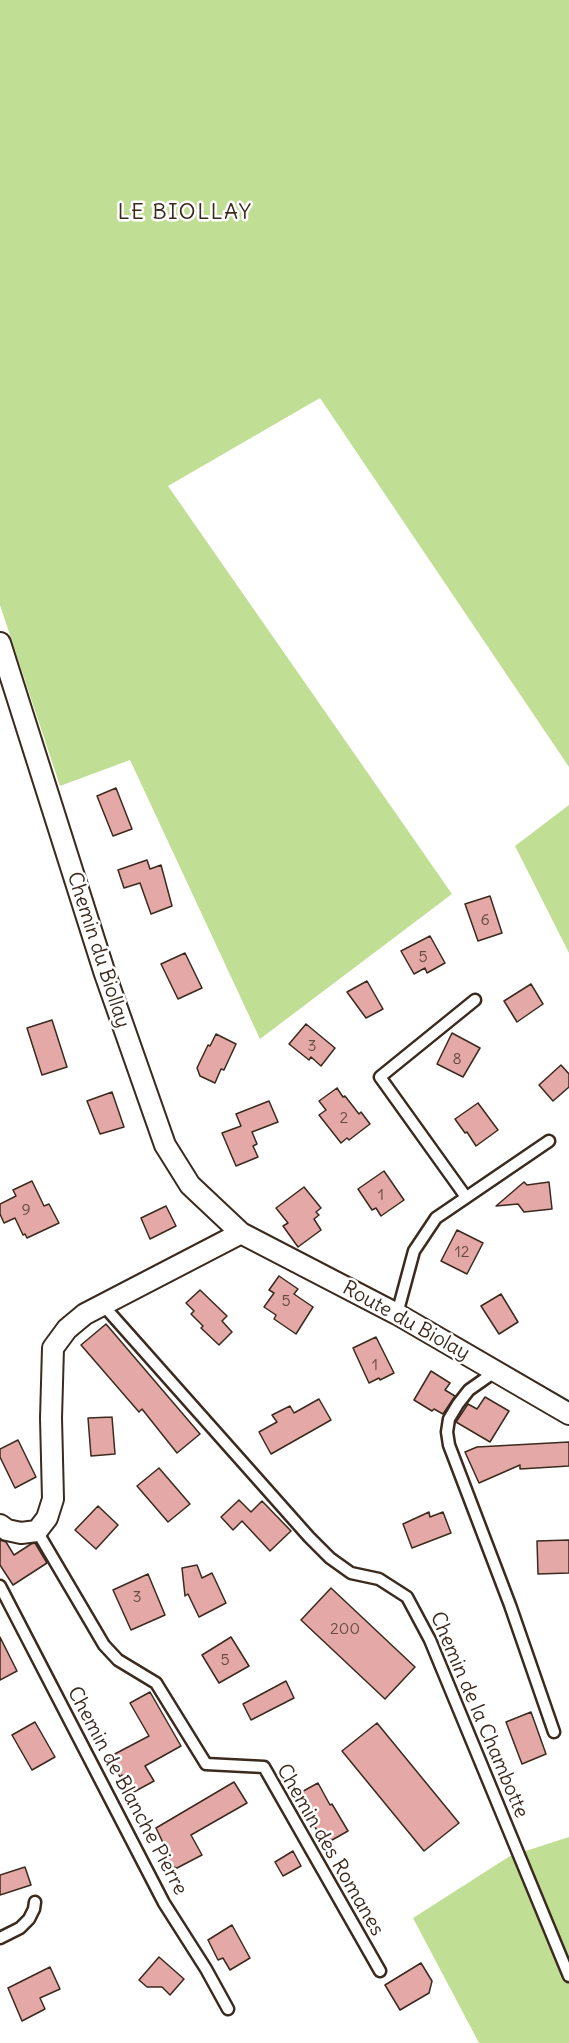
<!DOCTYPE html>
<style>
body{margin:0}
canvas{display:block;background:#fff}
</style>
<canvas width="569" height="2043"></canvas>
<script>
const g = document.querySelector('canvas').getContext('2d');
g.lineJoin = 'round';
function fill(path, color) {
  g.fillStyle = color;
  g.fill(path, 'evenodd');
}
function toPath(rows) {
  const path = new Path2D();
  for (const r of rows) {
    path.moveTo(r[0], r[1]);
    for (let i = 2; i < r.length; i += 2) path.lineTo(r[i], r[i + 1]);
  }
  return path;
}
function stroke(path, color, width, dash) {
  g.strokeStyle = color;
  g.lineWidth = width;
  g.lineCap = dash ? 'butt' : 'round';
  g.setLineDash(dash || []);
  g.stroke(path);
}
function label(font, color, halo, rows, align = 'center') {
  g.font = font + ' Delius,sans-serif';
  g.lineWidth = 5;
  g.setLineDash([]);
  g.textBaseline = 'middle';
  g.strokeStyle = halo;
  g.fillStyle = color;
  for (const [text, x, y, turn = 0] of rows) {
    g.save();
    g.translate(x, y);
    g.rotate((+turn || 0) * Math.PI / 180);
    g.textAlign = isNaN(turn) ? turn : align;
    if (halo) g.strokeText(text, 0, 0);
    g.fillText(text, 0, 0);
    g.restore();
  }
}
const green = toPath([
 [0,0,569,0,569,767,320,398,168,486,452,894,260,1039,130,760,60,786,0,605],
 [569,805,569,953,515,846],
 [569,1837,569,2043,479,2043,413,1918,510,1856]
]);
const building = toPath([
 [116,788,132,829,113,836,97,796,116,788],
 [147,860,150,869,161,865,172,906,151,914,140,883,124,888,118,870,147,860],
 [490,896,502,933,478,941,465,904,490,896],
 [430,936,445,963,427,973,425,968,414,974,401,951,430,936],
 [185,953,202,988,178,999,161,964,185,953],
 [367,981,383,1009,366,1018,347,992,367,981],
 [531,984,543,1004,517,1022,504,1001,531,984],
 [52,1020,67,1067,42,1075,27,1028,52,1020],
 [306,1024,335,1048,321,1066,311,1057,309,1060,289,1044,306,1024],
 [452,1033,480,1048,463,1077,437,1064,452,1033],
 [216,1034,236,1044,224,1070,221,1069,215,1083,200,1076,197,1068,208,1045,210,1046,216,1034],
 [561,1065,569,1074,569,1087,553,1101,539,1085,561,1065],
 [337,1088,343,1097,345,1096,359,1114,361,1112,370,1124,349,1140,347,1138,341,1143,319,1115,326,1110,319,1101,337,1088],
 [112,1092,124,1127,100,1134,87,1101,112,1092],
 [269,1101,278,1122,252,1132,257,1144,253,1146,258,1157,236,1166,222,1133,241,1126,236,1114,269,1101],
 [478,1103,498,1130,476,1146,467,1132,465,1133,455,1119,478,1103],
 [384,1171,404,1200,381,1216,376,1208,372,1210,358,1189,384,1171],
 [32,1181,44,1206,49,1204,59,1223,27,1238,25,1234,23,1235,15,1218,4,1223,0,1214,0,1204,16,1196,13,1190,32,1181],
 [524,1182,527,1185,549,1182,552,1209,524,1212,518,1204,496,1206,524,1182],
 [304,1187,321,1208,316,1212,319,1215,314,1219,321,1230,298,1247,283,1226,288,1223,276,1208,304,1187],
 [166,1206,176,1226,150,1239,141,1218,166,1206],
 [457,1230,483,1243,467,1274,441,1261,457,1230],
 [279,1276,298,1289,294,1294,313,1307,296,1334,274,1319,276,1315,264,1307,274,1293,269,1290,279,1276],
 [200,1290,227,1316,222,1321,232,1332,219,1345,201,1328,203,1326,191,1314,194,1311,186,1303,200,1290],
 [501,1294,518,1322,499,1334,481,1306,501,1294],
 [106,1324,200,1434,177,1453,142,1409,139,1412,81,1345,106,1324],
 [376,1337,394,1373,380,1380,379,1378,369,1383,353,1348,376,1337],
 [431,1371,450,1383,445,1390,455,1396,443,1414,434,1409,432,1411,414,1400,431,1371],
 [485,1397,509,1411,490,1442,456,1422,468,1404,477,1409,485,1397],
 [319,1399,331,1420,271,1454,259,1432,277,1422,272,1415,290,1406,294,1413,319,1399],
 [112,1417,115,1454,91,1456,88,1418,112,1417],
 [18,1440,36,1477,15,1488,0,1457,0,1449,18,1440],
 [569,1442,569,1466,520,1469,520,1465,479,1483,465,1452,477,1447,569,1442],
 [159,1468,190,1504,168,1522,137,1486,159,1468],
 [239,1500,251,1512,262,1501,291,1531,270,1551,242,1521,233,1530,221,1517,239,1500],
 [98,1506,118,1525,96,1549,75,1530,98,1506],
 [429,1512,430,1517,443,1512,451,1533,412,1548,403,1524,429,1512],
 [0,1540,6,1542,14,1555,31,1544,35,1543,47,1563,13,1585,0,1565,0,1540],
 [569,1540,569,1573,538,1574,537,1541,569,1540],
 [197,1565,202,1578,212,1573,226,1603,199,1617,188,1594,185,1596,182,1568,197,1565],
 [148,1574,165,1615,131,1630,113,1590,148,1574],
 [331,1588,415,1667,385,1699,301,1620,331,1588],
 [0,1637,17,1671,0,1680,0,1637],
 [231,1637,249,1666,219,1683,202,1655,231,1637],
 [286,1681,294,1698,251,1720,243,1704,286,1681],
 [150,1692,181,1746,145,1766,154,1781,132,1793,122,1775,120,1777,109,1757,149,1736,130,1703,150,1692],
 [531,1712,546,1754,522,1764,506,1722,531,1712],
 [35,1722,55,1757,32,1770,12,1735,35,1722],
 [377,1723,459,1823,424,1851,342,1751,377,1723],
 [234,1782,247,1803,191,1835,202,1855,177,1868,163,1864,165,1847,156,1828,234,1782],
 [318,1783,330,1805,332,1804,348,1831,325,1844,296,1795,318,1783],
 [293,1851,301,1866,283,1876,275,1862,293,1851],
 [25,1867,31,1885,0,1895,0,1875,25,1867],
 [232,1925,250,1958,230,1970,223,1958,218,1960,208,1940,232,1925],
 [159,1957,184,1979,170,1995,162,1987,147,1987,139,1980,159,1957],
 [421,1963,432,1981,429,1993,400,2010,385,1985,421,1963],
 [50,1967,60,1989,40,1998,45,2009,22,2021,8,1988,50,1967]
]);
const service = toPath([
 [466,1197,380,1077,475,1000],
 [103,1305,309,1537,330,1558,351,1573,379,1579,407,1597,430,1640,569,1976],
 [397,1314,414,1251,436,1218,549,1141],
 [496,1371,469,1390,458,1404,449,1419,447,1432,449,1445,510,1605,554,1732],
 [37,1531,104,1645,118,1660,156,1683,206,1764,264,1767,380,1971],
 [0,1586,164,1903,206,1969,228,2009],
 [0,1938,20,1928,29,1919,34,1909,35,1902]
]);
const minor = toPath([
 [0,643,105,974,165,1145,190,1185,241,1233,397,1314,569,1414],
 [0,1525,7,1530,21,1533,37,1531,47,1518,53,1499,51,1418,53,1348,67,1329,85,1314,241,1233]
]);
const numberNames = [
 ["6",485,920],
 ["5",423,957],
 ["3",312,1046],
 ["8",457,1059],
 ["2",344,1118],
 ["1",381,1195],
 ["9",26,1210],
 ["12",462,1252],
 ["5",286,1301],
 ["1",375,1365],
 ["3",137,1597],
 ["200",345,1629],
 ["5",225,1660]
];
const streetNames = [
 ["Chemin du Biollay",98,950,72],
 ["Route du Biolay",406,1321,29],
 ["Chemin de la Chambotte",479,1715,67],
 ["Chemin de Blanche Pierre",127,1791,62],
 ["Chemin des Romanes",330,1850,60]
];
const quarterNames = [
 ["LE BIOLLAY",185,213]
];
fill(green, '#c1de95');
fill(building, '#e4a9a6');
stroke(building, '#3b2a1e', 1.5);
stroke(service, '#3b2a1e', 15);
stroke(minor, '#3b2a1e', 24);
stroke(service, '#fff', 10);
stroke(minor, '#fff', 20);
label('16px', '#654a40', null, numberNames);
label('20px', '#3b2a1e', '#fff', streetNames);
g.letterSpacing = '1.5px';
label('22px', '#3b2a1e', '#fff', quarterNames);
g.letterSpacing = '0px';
</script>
